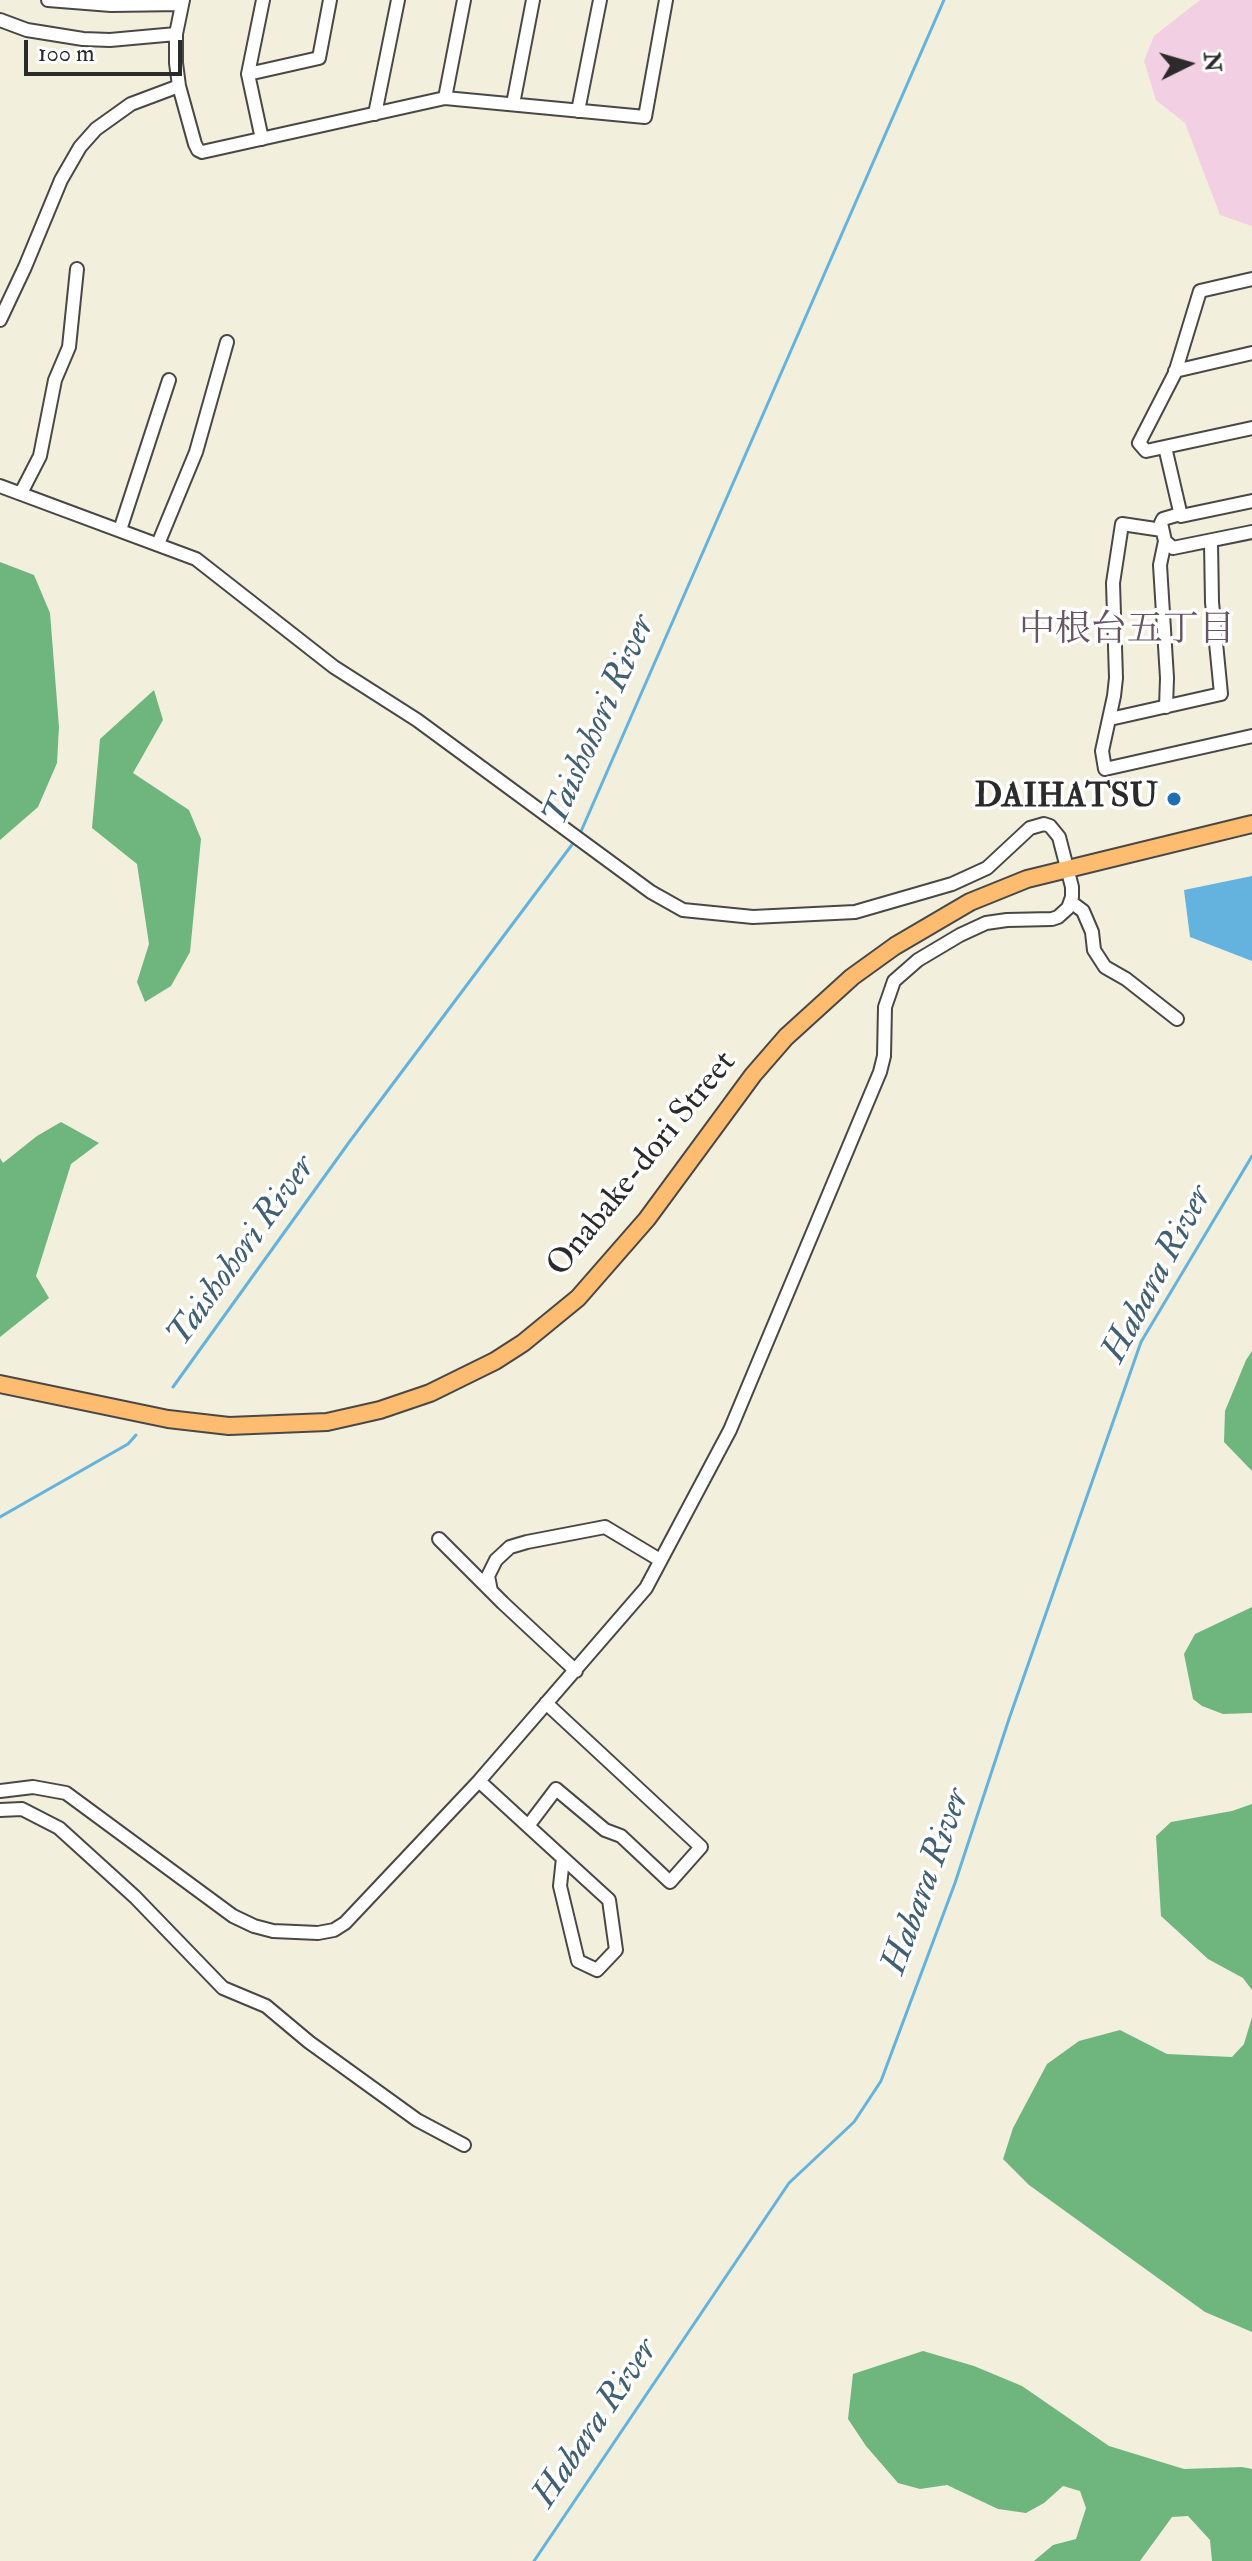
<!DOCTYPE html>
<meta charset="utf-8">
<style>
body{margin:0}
#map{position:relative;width:1252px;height:2561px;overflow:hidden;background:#f3efdd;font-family:"IM FELL Double Pica",serif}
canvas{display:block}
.north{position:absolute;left:1148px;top:24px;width:80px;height:80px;-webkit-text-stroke:6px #fff;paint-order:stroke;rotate:85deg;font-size:22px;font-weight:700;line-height:32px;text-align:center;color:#2b2b2b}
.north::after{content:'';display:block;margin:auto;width:28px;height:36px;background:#2b2b2b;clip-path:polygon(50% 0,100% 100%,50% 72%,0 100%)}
.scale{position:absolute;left:24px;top:40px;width:158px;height:36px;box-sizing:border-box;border:4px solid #2b2b2b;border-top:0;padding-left:10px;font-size:24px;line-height:28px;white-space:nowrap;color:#2b2b2b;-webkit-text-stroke:6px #fff;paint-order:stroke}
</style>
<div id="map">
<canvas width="1252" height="2561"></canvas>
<div class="north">N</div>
<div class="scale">100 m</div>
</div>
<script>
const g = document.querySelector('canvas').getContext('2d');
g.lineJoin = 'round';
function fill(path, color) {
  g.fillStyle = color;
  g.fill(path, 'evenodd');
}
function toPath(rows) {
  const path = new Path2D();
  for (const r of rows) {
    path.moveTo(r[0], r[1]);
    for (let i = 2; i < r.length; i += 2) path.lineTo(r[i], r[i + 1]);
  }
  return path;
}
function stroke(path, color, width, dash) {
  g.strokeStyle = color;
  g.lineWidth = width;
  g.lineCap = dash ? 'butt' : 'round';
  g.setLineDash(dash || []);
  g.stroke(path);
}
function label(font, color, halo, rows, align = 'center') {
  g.font = font + ' "IM FELL Double Pica","Noto Serif JP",serif';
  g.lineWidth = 7;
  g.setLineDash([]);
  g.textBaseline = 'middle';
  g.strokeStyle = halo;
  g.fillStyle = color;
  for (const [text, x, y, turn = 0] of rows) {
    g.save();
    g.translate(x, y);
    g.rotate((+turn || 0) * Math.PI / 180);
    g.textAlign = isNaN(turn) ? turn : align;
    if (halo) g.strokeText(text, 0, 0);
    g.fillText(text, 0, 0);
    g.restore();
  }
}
const built = toPath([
 [1200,0,1252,0,1252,226,1220,215,1185,123,1156,100,1144,61,1154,36]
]);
const forest = toPath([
 [0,562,34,575,50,613,59,727,57,763,38,807,0,840],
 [154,690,163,720,133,773,189,810,201,839,190,952,171,986,145,1002,137,982,149,944,137,864,92,828,100,739],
 [61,1122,99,1143,71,1164,36,1276,49,1298,0,1337,0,1158,3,1163,37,1136],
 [1252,1351,1252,1471,1224,1442,1225,1411,1246,1360],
 [1252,1607,1252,1713,1223,1714,1202,1706,1193,1699,1184,1654,1195,1634],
 [1252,1804,1252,1990,1243,1978,1208,1959,1161,1916,1156,1836,1171,1822,1232,1811],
 [1252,2017,1252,2332,1205,2312,1029,2185,1003,2159,1013,2128,1047,2064,1079,2041,1120,2030,1167,2054,1232,2057,1244,2044],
 [923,2351,974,2366,1022,2386,1109,2446,1184,2469,1242,2467,1252,2469,1252,2561,1212,2561,1210,2540,1188,2516,1172,2517,1140,2561,1034,2561,1053,2545,1076,2539,1086,2508,1080,2491,1063,2486,1044,2503,1026,2513,998,2509,947,2485,920,2489,898,2483,866,2446,848,2419,853,2374]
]);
const water = toPath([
 [1252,876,1252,961,1190,937,1184,890]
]);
const stream = toPath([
 [579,836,944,0],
 [173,1387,350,1141,574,842],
 [0,1517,128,1444,136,1435],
 [534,2561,789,2183,854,2122,881,2081,955,1883,1009,1719,1141,1342,1252,1156]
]);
const minor = toPath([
 [48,0,111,5,182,4],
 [183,0,176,34,176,63,179,86,195,144,198,150,202,152,445,98,645,117,666,0],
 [0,20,27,30,83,39,110,40,176,34],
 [248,74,319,58,330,0],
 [445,98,464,0],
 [513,104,533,0],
 [578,111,600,0],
 [375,114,398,0],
 [262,139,248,74,263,0],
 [1252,279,1200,291,1175,373,1139,443,1146,451,1252,428],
 [0,320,25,267,61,180,80,147,96,129,131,104,179,86],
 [1175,371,1252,353],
 [1165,447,1181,516,1252,501],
 [0,486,196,559,334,667,417,720,651,892,683,910,753,917,855,912,952,884,987,868,1030,828,1044,824,1050,826,1059,837,1072,887,1072,897,1068,908,1058,917,1052,919,1007,920,986,923,960,935,918,960,894,981,885,1007,884,1056,880,1072,730,1430,646,1588,479,1781,345,1923,334,1930,318,1933,273,1931,254,1926,233,1916,66,1793,33,1787,0,1791],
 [21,493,40,456,55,380,69,347,77,269],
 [1180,514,1163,519,1161,523,1165,541,1173,548,1252,532],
 [120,530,169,380],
 [1162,530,1122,524,1113,583,1116,678,1114,696,1102,751,1105,769,1252,736],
 [1165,541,1160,565,1167,678,1166,707],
 [158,544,196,452,227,342],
 [1110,719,1221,694,1212,602,1211,542],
 [1071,902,1083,911,1092,932,1094,950,1105,967,1126,979,1177,1019],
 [439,1539,503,1603,576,1671],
 [491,1591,488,1576,496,1560,510,1547,527,1542,605,1527,660,1560],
 [479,1781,528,1826,563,1858,609,1900,616,1950,597,1970,578,1961,560,1886,563,1858],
 [0,1810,22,1809,59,1828,135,1897,223,1988,266,2006,309,2042,417,2120,464,2145],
 [528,1826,556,1789,605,1830,621,1836,670,1882,701,1847,546,1703]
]);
const major = toPath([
 [0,1384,168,1419,229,1426,327,1422,380,1410,430,1393,495,1361,523,1343,578,1298,647,1219,753,1075,786,1037,852,977,895,946,970,902,1027,879,1252,824]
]);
const markers = [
 [1174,799,8,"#1f6fb2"]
];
const poiNames = [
 ["DAIHATSU",1158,799]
];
const streetNames = [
 ["Onabake-dori Street",643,1165,-51]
];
const neighbourhoodNames = [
 ["中根台五丁目",1127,632]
];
const waterNames = [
 ["Taishohori River",601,721,-66],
 ["Taishohori River",243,1252,-54],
 ["Habara River",1159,1275,-62],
 ["Habara River",928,1882,-70],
 ["Habara River",597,2424,-56]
];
fill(built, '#f2cfe2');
fill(forest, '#6eb67d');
fill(water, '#63b3de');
stroke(stream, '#63b3de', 3);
stroke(minor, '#494846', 16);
stroke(major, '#494846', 20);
stroke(minor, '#fff', 12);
stroke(major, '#febc70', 16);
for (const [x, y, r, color] of markers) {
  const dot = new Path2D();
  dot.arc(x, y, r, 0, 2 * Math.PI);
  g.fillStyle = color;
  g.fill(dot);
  stroke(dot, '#fff', 3);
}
label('bold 34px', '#2b2b2b', '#fff', poiNames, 'right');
label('34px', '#2b2b2b', '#fff', streetNames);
label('36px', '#665660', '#fff', neighbourhoodNames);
label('italic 36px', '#416173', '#fff', waterNames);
</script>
